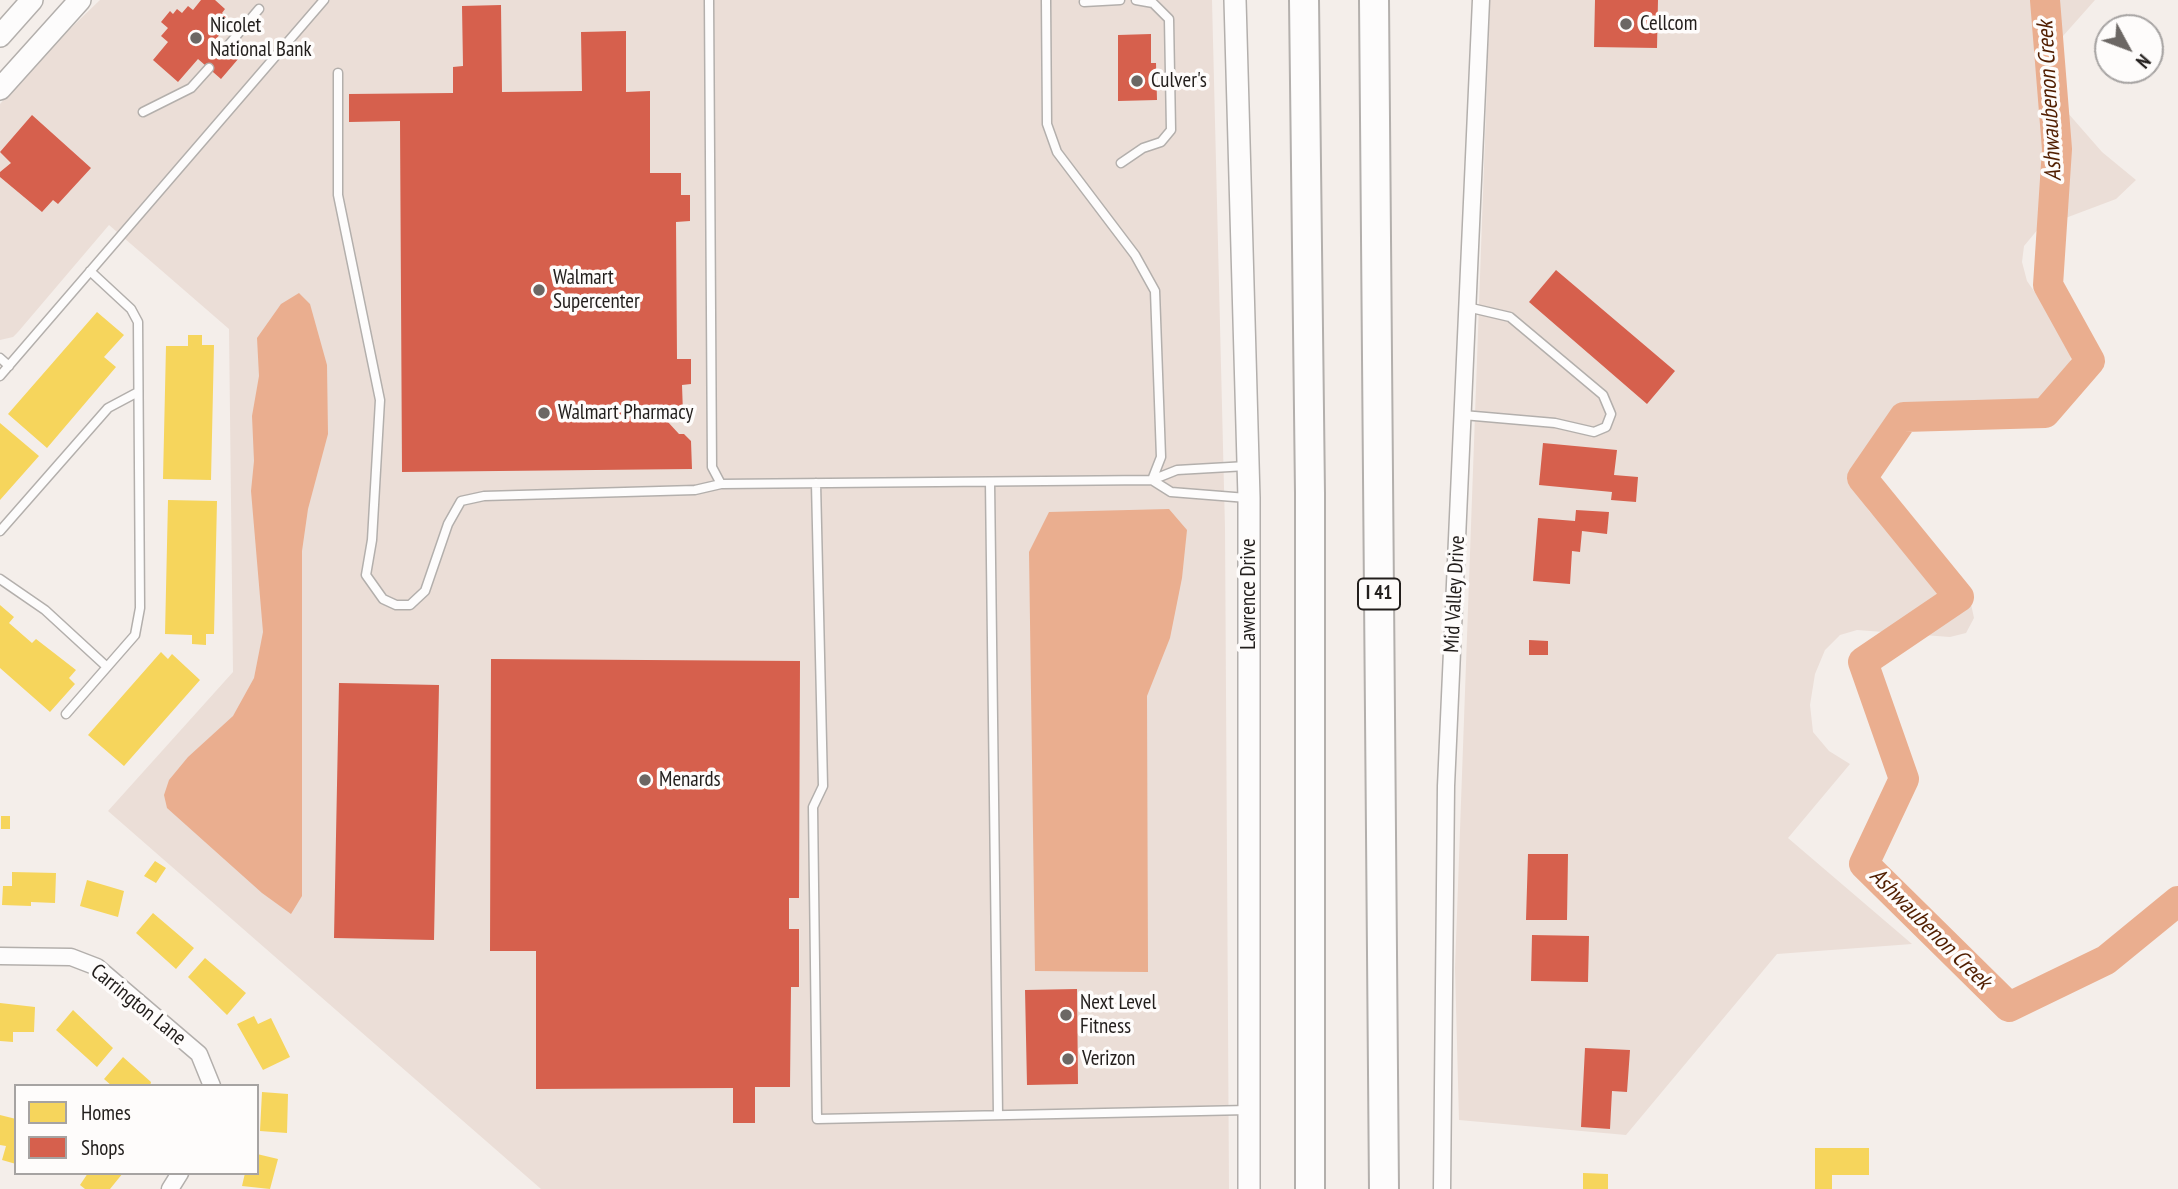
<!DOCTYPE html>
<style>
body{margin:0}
#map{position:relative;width:2178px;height:1189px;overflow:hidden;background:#f4eeea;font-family:"PT Sans Narrow",sans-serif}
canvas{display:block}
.legend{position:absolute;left:14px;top:1084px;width:245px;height:91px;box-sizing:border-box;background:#fefcfb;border:2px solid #a6a3a2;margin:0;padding:9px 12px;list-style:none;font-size:21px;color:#221e1c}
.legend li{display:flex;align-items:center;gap:14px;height:35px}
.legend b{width:35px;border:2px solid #a6a3a2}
.north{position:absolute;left:2094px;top:14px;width:70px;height:70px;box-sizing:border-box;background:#fefcfb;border:2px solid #a6a3a2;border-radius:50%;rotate:131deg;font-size:19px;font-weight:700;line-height:28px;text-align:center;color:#221e1c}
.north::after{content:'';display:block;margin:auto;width:24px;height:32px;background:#6c6764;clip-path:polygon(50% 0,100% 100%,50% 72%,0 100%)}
</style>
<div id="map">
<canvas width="2178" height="1189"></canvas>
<ul class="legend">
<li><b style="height:19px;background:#f6d55c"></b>Homes</li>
<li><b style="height:19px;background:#d6604d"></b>Shops</li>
</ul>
<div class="north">N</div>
</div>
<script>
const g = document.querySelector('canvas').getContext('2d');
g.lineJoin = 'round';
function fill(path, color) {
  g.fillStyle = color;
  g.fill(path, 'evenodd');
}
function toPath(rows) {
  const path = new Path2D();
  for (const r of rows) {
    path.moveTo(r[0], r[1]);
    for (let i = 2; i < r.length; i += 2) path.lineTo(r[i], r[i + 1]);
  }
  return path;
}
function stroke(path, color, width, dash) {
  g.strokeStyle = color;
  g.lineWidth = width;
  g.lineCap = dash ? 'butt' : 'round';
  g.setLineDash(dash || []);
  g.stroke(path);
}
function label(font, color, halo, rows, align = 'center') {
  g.font = font + ' "PT Sans Narrow",sans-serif';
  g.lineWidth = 7;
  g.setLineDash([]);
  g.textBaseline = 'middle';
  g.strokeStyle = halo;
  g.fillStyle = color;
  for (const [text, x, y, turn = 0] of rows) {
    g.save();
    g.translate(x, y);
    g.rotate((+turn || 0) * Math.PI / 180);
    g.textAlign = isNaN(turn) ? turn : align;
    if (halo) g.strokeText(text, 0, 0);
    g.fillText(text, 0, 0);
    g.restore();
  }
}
const built = toPath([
 [100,0,1212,0,1225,528,1229,1189,541,1189,108,811,233,672,229,329,109,225,18,332,13,337,0,340,0,104,51,47],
 [1490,0,2095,0,2039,63,2046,88,2102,152,2136,180,2116,199,2039,228,2024,246,2022,262,2027,281,2063,333,2071,353,2070,367,2051,393,2036,403,1936,404,1894,413,1881,426,1858,469,1860,494,1869,511,1971,604,1974,618,1966,633,1950,637,1857,630,1840,635,1825,650,1815,674,1810,705,1813,732,1829,751,1850,764,1788,838,1912,944,1777,954,1626,1135,1459,1120,1455,968]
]);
const water = toPath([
 [299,293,310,304,327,365,328,434,308,509,302,551,302,896,291,914,262,893,167,808,164,795,169,780,188,757,233,716,254,678,263,632,251,491,254,461,252,416,259,376,257,338,281,304],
 [1169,509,1187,530,1182,578,1170,638,1147,696,1148,972,1035,971,1029,552,1049,512]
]);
const homes = toPath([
 [97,312,124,335,104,357,116,367,47,448,8,414],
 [188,335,202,335,202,345,214,345,211,480,163,479,166,346,188,346],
 [0,423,39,456,0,500],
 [168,500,217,501,214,634,206,634,206,645,192,644,192,635,165,634],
 [0,605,14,617,9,623,32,643,36,639,76,670,69,678,75,684,50,712,0,668],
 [161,652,168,659,172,654,200,680,124,766,88,735],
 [1,816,10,816,10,829,1,829],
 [155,861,166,868,156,883,144,876],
 [12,872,56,873,55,903,31,902,31,906,2,905,3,886,12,886],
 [87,880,124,891,118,917,80,906],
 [153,913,194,948,176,969,136,933],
 [205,958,246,993,227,1015,188,977],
 [0,1003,35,1007,34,1032,13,1032,13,1042,0,1041],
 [73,1010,113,1048,97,1067,56,1030],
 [254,1016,258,1024,271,1018,290,1057,263,1070,237,1024],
 [123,1057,151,1082,150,1086,112,1086,104,1079],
 [262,1092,288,1094,287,1133,260,1131],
 [0,1115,16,1119,16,1164,2,1160,6,1146,0,1145],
 [1815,1148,1869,1148,1869,1175,1832,1175,1832,1189,1815,1189],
 [257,1154,278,1159,270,1189,242,1186,245,1173,257,1173],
 [88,1173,123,1173,110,1189,85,1189,80,1185],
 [1583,1173,1608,1174,1608,1189,1583,1189]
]);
const shops = toPath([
 [201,0,215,0,225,9,222,13,231,21,216,39,239,58,221,79,198,59,178,82,153,60,168,42,161,36,168,28,161,22,170,11,173,14,177,9,182,13,188,6,193,10],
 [1595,0,1658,0,1657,48,1594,47],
 [501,5,502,92,582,91,581,32,626,31,626,92,650,91,650,173,681,173,681,195,690,195,690,221,676,222,677,359,691,359,691,384,682,385,683,413,667,413,667,421,679,434,684,434,691,441,692,469,402,472,400,121,349,122,349,94,453,93,453,67,463,66,462,6],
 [1151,34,1151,63,1156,63,1157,100,1118,101,1118,35],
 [32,115,91,168,58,204,53,200,42,212,0,177,0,172,11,163,0,152],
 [1556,270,1675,371,1647,404,1529,302],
 [1543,443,1617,450,1614,475,1638,477,1636,502,1611,500,1612,492,1539,485],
 [1576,510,1609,512,1607,534,1582,531,1580,552,1572,551,1570,584,1533,581,1538,518,1575,521],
 [1529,640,1548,641,1548,655,1529,655],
 [491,659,800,661,799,898,789,898,789,929,799,929,799,987,791,987,790,1087,755,1087,755,1123,733,1123,733,1088,536,1089,536,951,490,951],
 [339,683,439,685,434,940,334,938],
 [1528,854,1568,854,1567,920,1526,920],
 [1532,935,1589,936,1588,982,1531,981],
 [1077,989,1078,1084,1027,1085,1025,990],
 [1585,1048,1630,1050,1627,1092,1612,1091,1610,1129,1581,1127]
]);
const river = toPath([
 [2045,0,2057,149,2048,285,2090,361,2045,413,1904,417,1862,478,1959,597,1863,662,1904,779,1864,864,2009,1007,2106,960,2178,901]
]);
const service = toPath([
 [709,0,712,467,721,484,1152,480,1177,470,1247,466],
 [1046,0,1047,124,1057,152,1135,255,1155,291,1161,457,1152,480],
 [1084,2,1120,0],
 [226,48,259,9],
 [338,73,338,195,380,400,372,540,366,575,383,599,396,605,410,605,425,591,448,524,461,501,484,496,695,490,721,484],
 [143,112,191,88,209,68],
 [1121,163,1143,148,1161,142,1171,130,1169,19,1153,3,1136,0],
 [0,358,9,366],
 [0,376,324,0],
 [1463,415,1555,423,1594,432,1606,427,1611,414,1603,395,1510,317,1467,307],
 [1152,480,1171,492,1247,498],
 [990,482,998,1115],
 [816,483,823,786,813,807,817,1119,1248,1110],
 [0,531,108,408,138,392],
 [0,579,45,610,107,667],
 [66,714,135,635,140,608,138,322,131,309,90,271]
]);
const minor = toPath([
 [0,956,71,957,97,967,199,1054,212,1086],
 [170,1189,180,1173],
 [1442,1189,1446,786,1481,0]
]);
const secondary = toPath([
 [1235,0,1249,498,1249,1189],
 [0,36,32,0],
 [0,89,80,0]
]);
const motorway = toPath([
 [1304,0,1310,493,1310,1189],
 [1374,0,1384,1189]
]);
const markers = [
 [1626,24,7,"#6c6764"],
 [196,38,7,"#6c6764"],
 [1137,81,7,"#6c6764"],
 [539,290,7,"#6c6764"],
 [544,413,7,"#6c6764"],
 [645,780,7,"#6c6764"],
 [1066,1015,7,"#6c6764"],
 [1068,1059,7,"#6c6764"]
];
const shields = [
 [1379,594,42]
];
const shieldNames = [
 ["I 41",1379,594]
];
const poiNames = [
 ["Cellcom",1640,24],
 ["Nicolet",210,26],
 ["National Bank",210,50],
 ["Culver's",1151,81],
 ["Walmart",553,278],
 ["Supercenter",553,302],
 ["Walmart Pharmacy",558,413],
 ["Menards",659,780],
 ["Next Level",1080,1003],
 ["Fitness",1080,1027],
 ["Verizon",1082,1059]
];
const streetNames = [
 ["Lawrence Drive",1249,594,-90],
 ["Mid Valley Drive",1455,594,-87],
 ["Carrington Lane",138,1005,39]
];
const waterNames = [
 ["Ashwaubenon Creek",2050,101,-93],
 ["Ashwaubenon Creek",1930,929,45]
];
fill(built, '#ebded7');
fill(water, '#eaae8f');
fill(homes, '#f6d55c');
fill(shops, '#d6604d');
stroke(river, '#eaae8f', 30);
stroke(service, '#b3afac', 11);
stroke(minor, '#b3afac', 19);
stroke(secondary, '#b3afac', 24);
stroke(motorway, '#b3afac', 32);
stroke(service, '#fdfcfc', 8);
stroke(minor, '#fdfcfc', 16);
stroke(secondary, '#fdfcfc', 21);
stroke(motorway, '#fdfcfc', 28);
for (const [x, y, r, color] of markers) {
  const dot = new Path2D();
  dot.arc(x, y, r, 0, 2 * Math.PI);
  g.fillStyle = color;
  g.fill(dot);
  stroke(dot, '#fefcfb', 2.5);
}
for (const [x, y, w] of shields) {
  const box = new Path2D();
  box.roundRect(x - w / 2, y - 15.5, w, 31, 5);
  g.fillStyle = '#fefcfb';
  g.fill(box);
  stroke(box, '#221e1c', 2);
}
label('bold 19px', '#221e1c', null, shieldNames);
label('21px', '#221e1c', '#fefcfb', poiNames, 'left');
label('21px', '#221e1c', '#fefcfb', streetNames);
label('italic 23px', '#511e00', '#fefcfb', waterNames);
</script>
